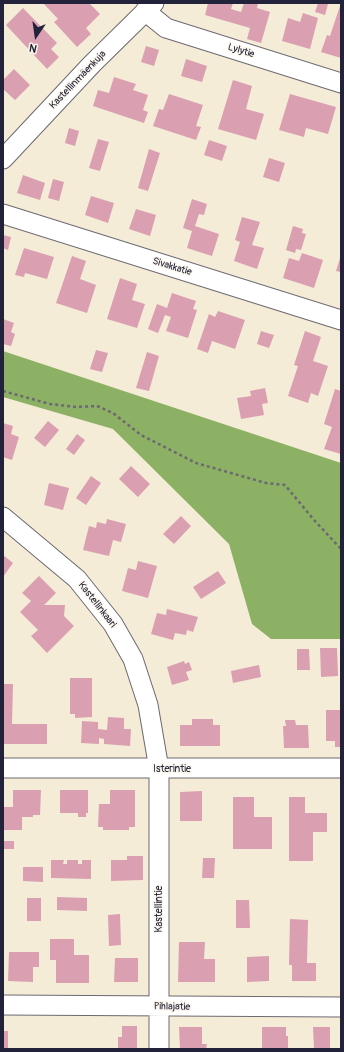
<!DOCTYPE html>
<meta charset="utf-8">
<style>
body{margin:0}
#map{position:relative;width:344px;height:1052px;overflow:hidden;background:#f4ecd6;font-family:Pangolin,sans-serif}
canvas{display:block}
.frame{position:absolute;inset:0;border:4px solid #22223b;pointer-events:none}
.north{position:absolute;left:16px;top:16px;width:40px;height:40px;-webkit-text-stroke:3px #fbf7ec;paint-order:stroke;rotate:193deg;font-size:11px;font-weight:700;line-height:16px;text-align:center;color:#22223b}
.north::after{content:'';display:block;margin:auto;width:14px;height:18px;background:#22223b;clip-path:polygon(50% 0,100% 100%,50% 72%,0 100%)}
</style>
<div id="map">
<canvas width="344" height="1052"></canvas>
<div class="frame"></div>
<div class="north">N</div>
</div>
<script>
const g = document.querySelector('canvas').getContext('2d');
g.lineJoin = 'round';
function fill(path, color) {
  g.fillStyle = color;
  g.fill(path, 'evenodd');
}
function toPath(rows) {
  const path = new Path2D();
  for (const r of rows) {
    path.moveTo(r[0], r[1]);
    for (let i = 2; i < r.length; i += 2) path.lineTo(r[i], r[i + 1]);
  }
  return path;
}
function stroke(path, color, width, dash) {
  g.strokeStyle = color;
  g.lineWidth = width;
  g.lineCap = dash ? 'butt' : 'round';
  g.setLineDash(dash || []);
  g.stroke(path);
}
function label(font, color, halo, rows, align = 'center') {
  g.font = font + ' Pangolin,sans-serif';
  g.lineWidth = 3;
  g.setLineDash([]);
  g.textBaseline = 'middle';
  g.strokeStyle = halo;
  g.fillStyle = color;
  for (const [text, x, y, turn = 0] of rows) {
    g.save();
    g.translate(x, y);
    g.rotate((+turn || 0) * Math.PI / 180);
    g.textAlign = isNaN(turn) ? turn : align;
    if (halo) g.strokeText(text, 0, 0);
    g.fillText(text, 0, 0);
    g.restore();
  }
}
const forest = toPath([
 [3,351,341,463,341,639,271,639,252,624,229,544,113,429,3,397]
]);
const building = toPath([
 [45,3,89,3,100,14,86,28,91,34,77,47,54,22,58,19,44,4],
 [208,3,233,3,231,9,241,12,244,3,258,3,257,8,270,12,261,43,247,39,250,28,205,15],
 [318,3,328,4,325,15,315,12],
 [341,3,341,58,321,52,327,35,330,36],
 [23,8,57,43,51,49,59,57,47,69,6,25],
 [303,13,318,18,310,49,282,41,288,18,300,22],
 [146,46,159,50,154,66,141,62],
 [186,59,207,66,202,82,181,76],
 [14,69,30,85,15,100,3,89,3,80],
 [114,77,136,84,133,90,148,95,143,110,148,112,144,123,93,106,98,90,109,93],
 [233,80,252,86,246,109,264,114,256,140,218,129],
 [169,94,203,105,196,126,201,127,196,140,153,126,159,109,163,110],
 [290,94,336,107,328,134,306,128,304,137,279,130],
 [69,128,79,131,75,146,65,143],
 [98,139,109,142,100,171,89,168],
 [209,140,227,146,222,161,204,155],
 [149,149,160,153,148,191,138,188],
 [269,158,285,163,279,182,263,177],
 [23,175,45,183,40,200,17,193],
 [53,179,64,182,59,201,48,198],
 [91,196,114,203,108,223,85,215],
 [192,199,207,204,204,215,199,214,195,226,219,234,212,256,187,248,192,231,183,228],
 [136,209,156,215,150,236,129,229],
 [242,217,260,222,252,245,264,248,257,269,234,261,240,242,235,240],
 [293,226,303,229,302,233,306,234,301,250,296,249,295,253,286,250],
 [3,235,11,237,8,250,3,248],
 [24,248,54,257,47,279,25,273,24,277,15,275],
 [302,253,323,260,314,288,283,278,289,258,299,261],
 [341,255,341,272,336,271],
 [72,256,86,261,80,279,96,285,87,313,56,303],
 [120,278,137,284,132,300,145,304,137,328,107,319],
 [172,293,196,301,193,309,197,310,188,338,166,331,171,317,165,315,158,333,148,329,157,304,167,308],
 [218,311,245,320,235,349,212,341,208,353,197,349,209,314,215,317],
 [3,319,14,323,11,332,15,334,11,346,3,344],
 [261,331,274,335,269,348,257,344],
 [305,331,321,337,313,361,328,366,318,396,311,393,308,403,288,396,298,366,294,365],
 [96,350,108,353,102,372,90,369],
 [147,352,159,356,149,391,136,388],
 [265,388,268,403,262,404,264,415,241,419,237,398,251,396,250,391],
 [335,389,341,391,341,454,324,449,332,427,324,424],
 [48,421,59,430,45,447,34,438],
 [3,423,13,426,11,434,19,437,12,460,3,457],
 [77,434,85,440,74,455,66,449],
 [131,466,150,484,138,497,119,479],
 [91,476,101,483,86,505,76,498],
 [49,483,69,488,63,510,44,505],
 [181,516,191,526,174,544,163,534],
 [107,519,126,524,121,542,113,540,109,556,83,550,89,526,96,528,97,522,106,524],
 [3,555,13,563,3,577],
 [138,561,157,566,148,598,122,591,128,568,136,570],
 [218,571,226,583,201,599,193,587],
 [39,576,56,593,44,605,65,605,64,616,74,626,47,653,31,636,38,630,20,612,31,601,22,593],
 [167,609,198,617,193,632,187,630,186,635,175,633,173,640,151,634,157,613,166,615],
 [320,648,337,648,338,676,321,677],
 [297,649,309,649,310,670,297,670],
 [184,661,185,664,189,662,192,670,186,672,189,680,172,685,167,667],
 [259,665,261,677,233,683,231,671],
 [70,678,92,678,92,717,75,718,75,714,70,714],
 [3,684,13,684,12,724,47,724,47,744,3,744],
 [326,710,341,710,341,747,335,747,335,741,326,741],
 [108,717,124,718,124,729,131,729,130,746,104,744,104,739,99,738,99,744,81,743,82,721,98,722,98,729,107,730],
 [192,719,213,719,213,725,220,725,220,746,180,746,180,725,192,725],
 [285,720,295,720,296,725,308,725,309,748,284,748,283,726,286,726],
 [13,790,41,790,40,815,33,815,33,817,22,817,22,830,3,830,4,807,13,807],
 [60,790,88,790,88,813,86,813,86,817,78,817,78,813,60,813],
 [110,790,135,790,135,827,129,827,129,830,103,830,103,827,98,827,99,804,110,804],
 [202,791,202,821,180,821,180,792],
 [233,797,254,797,254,817,272,817,272,849,233,849],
 [289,797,305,797,305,813,327,813,327,832,313,832,313,861,289,861],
 [3,841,14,841,14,849,3,849],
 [127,856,143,856,143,880,111,881,111,860,127,860],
 [203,858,215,858,214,878,202,878],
 [51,860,64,860,63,864,67,864,67,860,78,860,78,864,82,864,82,860,91,860,91,879,51,878],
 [23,867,43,867,43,882,23,881],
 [57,897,87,898,87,911,57,910],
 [27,898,41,898,41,921,27,921],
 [236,900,249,900,250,928,236,928],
 [120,914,121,945,109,946,108,915],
 [290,919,308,920,307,963,316,963,316,981,292,981,292,965,289,965],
 [50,939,74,939,74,955,89,955,89,983,56,983,56,960,50,960],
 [179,942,205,942,204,959,215,959,215,982,178,982],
 [9,952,39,952,39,967,33,967,33,982,8,981],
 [269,956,269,981,247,982,247,957],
 [115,958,138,958,138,982,114,982],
 [122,1026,137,1026,137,1049,118,1049,118,1037,122,1037],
 [179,1027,202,1027,202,1044,207,1044,206,1049,180,1049],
 [262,1027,286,1027,286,1036,288,1036,288,1049,262,1049],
 [313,1027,330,1027,330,1049,314,1049],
 [3,1031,8,1031,8,1049,3,1049]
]);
const path = toPath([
 [3,391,50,404,76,407,97,406,113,413,141,435,196,463,266,483,285,485,314,520,341,549]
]);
const minor = toPath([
 [145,11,166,28,341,83],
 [3,159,92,64,154,3],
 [3,214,341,320],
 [3,517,77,579,113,624,133,659,148,705,159,769,159,1049],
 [3,768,341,768],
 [3,1005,341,1007]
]);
const streetNames = [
 ["Lylytie",241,51,17],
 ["Kastellinmäenkuja",78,80,-46],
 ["Sivakkatie",172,267,17],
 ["Kastellinkaari",97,605,52],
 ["Isterintie",172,769],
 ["Kastellintie",159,909,-90],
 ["Pihlajatie",172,1007,1]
];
fill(forest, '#8cb064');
fill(building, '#db9fb2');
stroke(minor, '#6c6971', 21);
stroke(path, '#6c6971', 2.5, [3, 3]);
stroke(minor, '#fff', 19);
label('10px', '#22223b', '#fbf7ec', streetNames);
</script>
